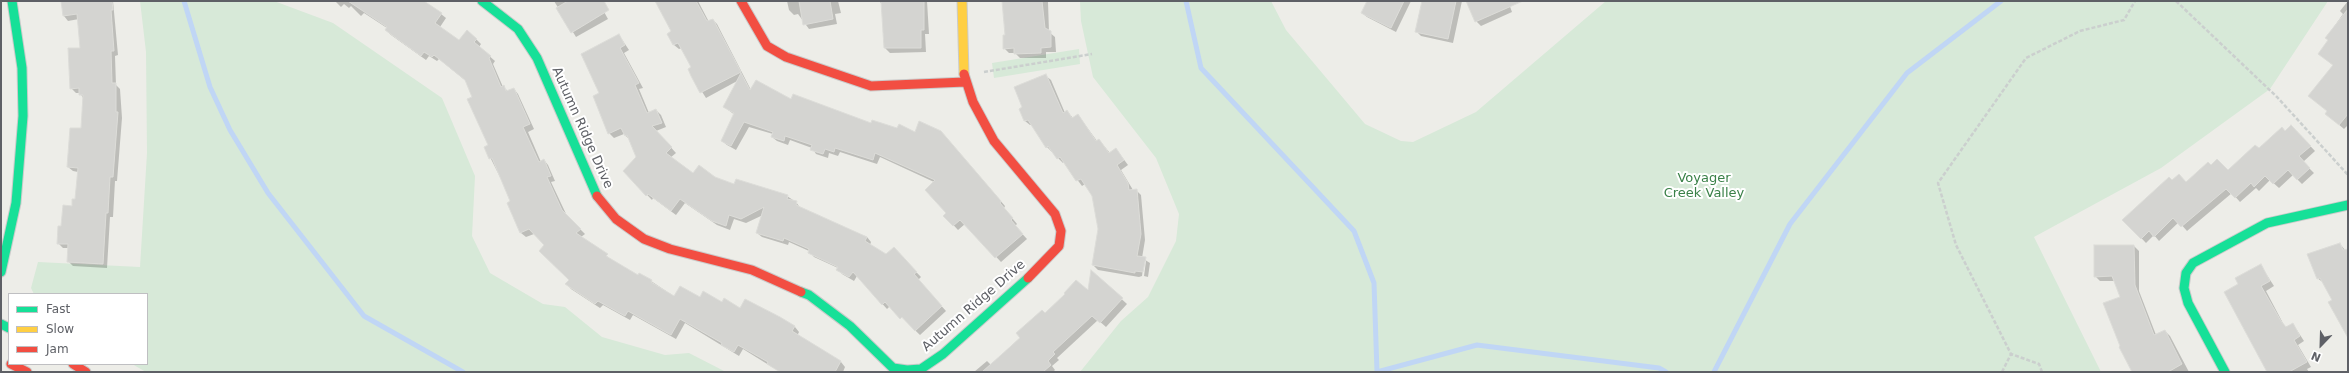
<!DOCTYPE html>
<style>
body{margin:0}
#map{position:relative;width:2349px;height:373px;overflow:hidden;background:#edede8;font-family:"DejaVu Sans",sans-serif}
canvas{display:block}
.frame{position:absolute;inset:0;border:2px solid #5e6066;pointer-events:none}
.legend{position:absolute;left:8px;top:293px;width:140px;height:72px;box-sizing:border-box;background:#fff;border:1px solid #bfbfc2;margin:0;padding:5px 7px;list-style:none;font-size:12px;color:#5e6066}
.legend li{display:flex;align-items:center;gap:8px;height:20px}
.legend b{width:20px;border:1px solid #bfbfc2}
.north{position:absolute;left:2301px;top:325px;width:40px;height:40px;-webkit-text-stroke:3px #fff;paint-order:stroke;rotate:203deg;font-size:11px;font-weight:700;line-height:16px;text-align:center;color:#5e6066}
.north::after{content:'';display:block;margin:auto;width:14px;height:18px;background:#5e6066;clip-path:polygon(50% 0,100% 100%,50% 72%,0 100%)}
</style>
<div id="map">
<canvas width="2349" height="373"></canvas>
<div class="frame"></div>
<ul class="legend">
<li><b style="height:5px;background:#16e098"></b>Fast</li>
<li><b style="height:5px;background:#ffcf43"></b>Slow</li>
<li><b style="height:5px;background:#f24e42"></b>Jam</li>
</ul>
<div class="north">N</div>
</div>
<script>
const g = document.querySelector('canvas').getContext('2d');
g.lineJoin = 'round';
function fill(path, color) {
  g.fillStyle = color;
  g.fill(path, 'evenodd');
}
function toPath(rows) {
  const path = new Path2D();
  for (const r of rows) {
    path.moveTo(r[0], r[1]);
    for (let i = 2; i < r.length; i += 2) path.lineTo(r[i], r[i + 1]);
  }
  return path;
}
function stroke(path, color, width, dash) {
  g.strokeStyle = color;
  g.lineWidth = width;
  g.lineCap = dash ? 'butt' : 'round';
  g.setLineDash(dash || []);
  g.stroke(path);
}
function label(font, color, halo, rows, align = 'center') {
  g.font = font + ' "DejaVu Sans",sans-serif';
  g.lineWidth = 4;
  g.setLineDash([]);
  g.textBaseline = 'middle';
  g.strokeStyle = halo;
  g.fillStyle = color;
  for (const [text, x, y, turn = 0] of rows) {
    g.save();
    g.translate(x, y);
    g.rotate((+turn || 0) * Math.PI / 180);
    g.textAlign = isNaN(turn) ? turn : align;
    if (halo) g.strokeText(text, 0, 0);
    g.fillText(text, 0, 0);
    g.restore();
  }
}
const green = toPath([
 [140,1,274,1,333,23,442,98,475,176,472,236,490,273,543,304,565,307,602,337,665,355,689,353,726,372,146,372,132,364,147,364,147,294,34,294,31,288,38,262,140,267,147,153,146,52],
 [1080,1,1271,1,1286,30,1365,124,1401,141,1413,142,1476,112,1606,1,2328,1,2270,89,2161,168,2034,237,2101,372,1080,372,1121,321,1148,297,1176,241,1179,214,1156,158,1093,77,1081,21],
 [1079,49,1080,64,994,78,992,63]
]);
const shadow = toPath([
 [61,1,113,1,118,55,115,56,116,85,120,89,122,118,117,181,115,181,113,217,110,217,107,268,73,266,68,261,69,248,63,248,58,243,62,227,76,200,78,172,73,171,68,167,82,129,83,98,80,93,76,93,71,88,81,49,79,19,68,21,64,16],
 [335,1,422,1,441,14,446,18,440,27,459,41,476,39,481,44,479,47,495,61,493,64,503,87,508,91,514,89,518,94,534,129,528,132,541,162,544,160,548,165,555,181,551,182,567,216,585,234,581,237,612,260,638,276,651,281,675,297,700,298,740,309,745,300,795,327,799,332,797,336,841,362,845,367,843,372,780,372,743,349,739,356,685,323,676,339,633,315,630,320,603,305,600,308,571,289,567,284,570,280,546,245,534,234,526,237,521,233,508,203,512,201,485,147,490,145,466,81,439,59,437,61,429,56,426,60,391,35,386,30,387,28,364,13,361,16,351,6,349,8,344,4,341,7],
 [554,1,598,1,608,19,576,37],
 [657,1,698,1,709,22,713,20,717,24,751,90,871,125,945,137,1005,206,1004,208,1017,224,1015,226,1027,239,1001,262,965,224,958,230,945,216,947,213,934,182,880,157,877,164,840,152,838,156,829,153,828,158,816,154,812,148,790,140,788,145,777,141,772,137,773,134,749,127,736,150,727,145,722,141,735,115,724,107,739,80,706,98,692,76,692,68,682,48,679,49,674,45,673,32],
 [787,1,838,1,841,13,835,14,837,24,809,29,798,14,794,15,789,10],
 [879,1,927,1,929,34,925,34,926,52,890,53,885,48,882,4],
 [1003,1,1050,1,1048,2,1049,32,1055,37,1056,52,1046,52,1046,58,1020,58,1015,53,1009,53,1004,48,1006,36],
 [1368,1,1411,1,1396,32,1367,17,1362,13],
 [1423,1,1462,1,1453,43,1421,36,1417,32],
 [1467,1,1508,1,1512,12,1481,26,1476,21],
 [2348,1,2348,125,2344,129,2331,118,2328,112,2334,66,2324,58,2329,41,2326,38,2343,14,2340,11],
 [619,35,629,50,624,53,643,88,639,89,649,113,656,110,661,115,666,127,656,131,676,153,670,158,693,175,787,196,796,202,801,209,867,237,871,242,870,245,886,255,898,253,921,277,918,280,946,311,920,335,890,306,887,309,857,276,854,281,842,274,838,268,814,257,809,251,789,242,788,245,762,237,757,233,763,215,746,223,734,219,730,230,717,225,685,203,676,215,653,198,652,200,624,171,637,158,630,140,624,134,614,138,609,133,600,94],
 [1046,76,1051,80,1065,113,1067,111,1073,118,1078,115,1097,141,1099,140,1110,153,1116,149,1128,165,1121,170,1133,190,1136,190,1141,195,1145,240,1142,258,1150,263,1148,277,1144,276,1146,261,1144,261,1142,276,1139,277,1098,270,1093,265,1099,229,1093,195,1085,184,1082,186,1064,162,1063,163,1047,147,1032,125,1030,125,1025,121],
 [2296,131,2315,151,2303,162,2314,173,2302,184,2293,175,2279,188,2270,180,2259,191,2256,188,2240,202,2232,193,2187,231,2179,222,2159,241,2154,235,2146,243,2124,220,2172,181,2186,183,2211,166,2228,172,2285,132],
 [2340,244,2346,251,2348,250,2348,337,2334,300,2324,283,2317,278],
 [2134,246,2139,251,2139,291,2156,335,2165,331,2170,336,2189,372,2136,372,2121,298,2115,281,2100,281,2095,276],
 [2261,266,2274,286,2266,291,2285,327,2293,324,2304,341,2298,345,2311,367,2307,369,2309,372,2269,372,2239,285],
 [1092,272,1127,304,1106,327,1098,320,1057,358,1059,360,1052,366,1055,370,1053,372,974,372,987,361,991,365,1045,314,1088,292]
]);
const stream = toPath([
 [184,1,210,87,230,130,268,193,364,316,463,372],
 [1186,1,1201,68,1354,231,1374,283,1377,372],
 [1377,372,1477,345,1659,368,1666,372],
 [1714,372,1790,224,1907,73,2001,1]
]);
const building = toPath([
 [61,1,112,1,113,10,111,10,114,51,111,51,112,83,116,83,116,112,118,112,113,177,110,177,108,213,106,213,103,264,67,262,68,244,57,244,58,226,61,226,63,205,72,206,72,199,75,199,78,168,67,167,70,128,81,128,83,95,79,95,79,88,70,89,68,48,80,48,77,14,63,16,61,1],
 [348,1,424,1,442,13,435,23,459,40,467,30,477,39,474,42,491,56,489,58,501,87,504,85,506,91,514,88,530,124,523,127,539,162,544,159,551,176,547,177,562,210,581,229,576,233,608,254,606,256,638,275,639,273,652,280,651,282,674,296,680,286,700,297,703,291,722,302,724,298,740,308,745,299,780,317,795,326,792,331,841,361,835,372,780,372,767,364,768,362,738,345,734,352,721,345,722,343,680,319,671,335,628,311,625,316,598,301,595,304,565,284,569,280,539,251,544,245,529,229,520,233,507,203,510,201,492,158,489,159,484,147,488,145,467,99,472,97,465,80,434,55,432,57,424,52,421,56,385,30,387,27,348,1],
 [568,1,604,1,609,10,571,33,556,8,568,1],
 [655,1,696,1,707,21,713,19,741,72,700,93,691,76,688,69,691,67,678,43,673,45,667,34,671,31,655,1],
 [799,1,830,1,833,19,803,25,799,1],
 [881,1,924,1,924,30,921,30,921,48,884,48,881,1],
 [1002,1,1042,1,1045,28,1051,31,1051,47,1041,48,1041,53,1014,54,1014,48,1003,49,1003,35,1005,35,1002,1],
 [1367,1,1404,1,1391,28,1361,13,1367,1],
 [1422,1,1456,1,1448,39,1415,32,1422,1],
 [1466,1,1523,1,1475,22,1466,1],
 [2348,9,2348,114,2339,125,2325,114,2327,111,2308,96,2333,65,2318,54,2328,40,2325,38,2348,9],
 [619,34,625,45,620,48,639,83,635,85,647,113,656,109,662,123,652,126,672,147,666,153,693,173,699,165,715,177,734,184,736,179,788,195,787,199,797,201,796,205,867,237,865,241,886,254,894,247,917,272,914,274,942,306,915,331,902,317,900,319,885,302,882,305,853,272,849,277,836,270,838,267,808,253,809,249,784,238,783,241,756,233,764,207,741,219,729,215,726,226,712,221,680,199,671,211,648,194,646,196,623,171,636,157,627,135,625,136,621,128,608,134,593,96,599,93,581,54,619,34],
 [741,73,750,90,756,80,791,99,793,94,871,123,872,120,897,128,899,124,915,132,919,121,941,131,1001,201,1000,203,1013,218,1011,220,1023,234,995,258,960,220,953,226,943,216,946,213,925,190,935,180,875,153,873,160,835,148,834,152,825,149,823,154,810,150,812,145,785,136,784,141,771,137,773,132,744,122,731,146,721,141,734,113,723,107,741,73],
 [1046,74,1063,113,1067,110,1072,118,1078,114,1096,141,1099,139,1109,153,1116,148,1124,160,1117,165,1128,183,1129,190,1137,189,1141,234,1137,256,1146,257,1143,272,1135,271,1135,273,1092,265,1098,229,1092,196,1081,179,1076,181,1060,157,1057,159,1048,146,1046,148,1028,120,1024,121,1019,109,1022,107,1014,87,1046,74],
 [2291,125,2311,146,2299,156,2310,168,2297,180,2288,170,2273,184,2265,176,2254,187,2251,183,2235,198,2226,189,2181,227,2173,218,2154,237,2149,231,2141,239,2122,220,2169,177,2172,180,2179,174,2186,182,2208,162,2211,165,2217,159,2228,170,2255,145,2259,148,2282,127,2285,131,2291,125],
 [2340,243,2343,250,2348,249,2348,338,2328,302,2332,300,2320,278,2317,279,2307,254,2340,243],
 [2094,245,2134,245,2135,285,2154,335,2165,330,2182,364,2168,372,2132,372,2119,347,2120,346,2103,303,2120,297,2112,276,2094,277,2094,245],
 [2261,264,2270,281,2261,286,2281,321,2286,327,2293,323,2300,336,2294,340,2307,362,2289,372,2267,372,2224,292,2238,284,2235,278,2261,264],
 [1091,270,1123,298,1100,323,1092,316,1053,352,1055,354,1048,361,1051,365,1043,372,982,372,1020,338,1016,333,1042,310,1045,313,1065,294,1064,293,1076,280,1088,290,1091,270]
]);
const path = toPath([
 [2176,1,2277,97,2348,175],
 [984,72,1092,54],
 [2002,372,2011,354],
 [2042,372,2039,364,2011,354,1956,245,1938,183,2026,58,2080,31,2124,20,2135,1]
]);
const fast = toPath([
 [482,1,518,29,537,58,597,196],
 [1,272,16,203,23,116,22,68,12,1],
 [801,292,809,295,850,326,893,368,907,370,921,369,943,354,1028,278],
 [1,324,9,328],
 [2225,372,2188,303,2184,288,2186,273,2193,263,2267,223,2348,205]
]);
const slow = toPath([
 [962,1,964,74]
]);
const jam = toPath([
 [741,1,767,46,786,57,871,86,965,82],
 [964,74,973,102,994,141,1055,214,1061,231,1059,246,1028,278],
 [597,196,616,219,644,239,670,249,752,270,801,292],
 [11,364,27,372],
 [73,364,86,372]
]);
const streetNames = [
 ["Autumn Ridge Drive",582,128,66],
 ["Autumn Ridge Drive",974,306,-41]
];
const parkNames = [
 ["Voyager",1704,179],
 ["Creek Valley",1704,194]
];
fill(green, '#d7e9d8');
fill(shadow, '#0003');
stroke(stream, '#c0d6f5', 5);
fill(building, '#d4d4d1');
stroke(building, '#dcdcd8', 1);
stroke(fast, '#cacbca', 11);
stroke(slow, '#cacbca', 11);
stroke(jam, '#cacbca', 11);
stroke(path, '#cbcfce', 2.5, [4, 2]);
stroke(fast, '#16e098', 9);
stroke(slow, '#ffcf43', 9);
stroke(jam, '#f24e42', 9);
label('13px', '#5e6066', '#fff', streetNames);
label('13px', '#3a8148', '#fff', parkNames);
</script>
